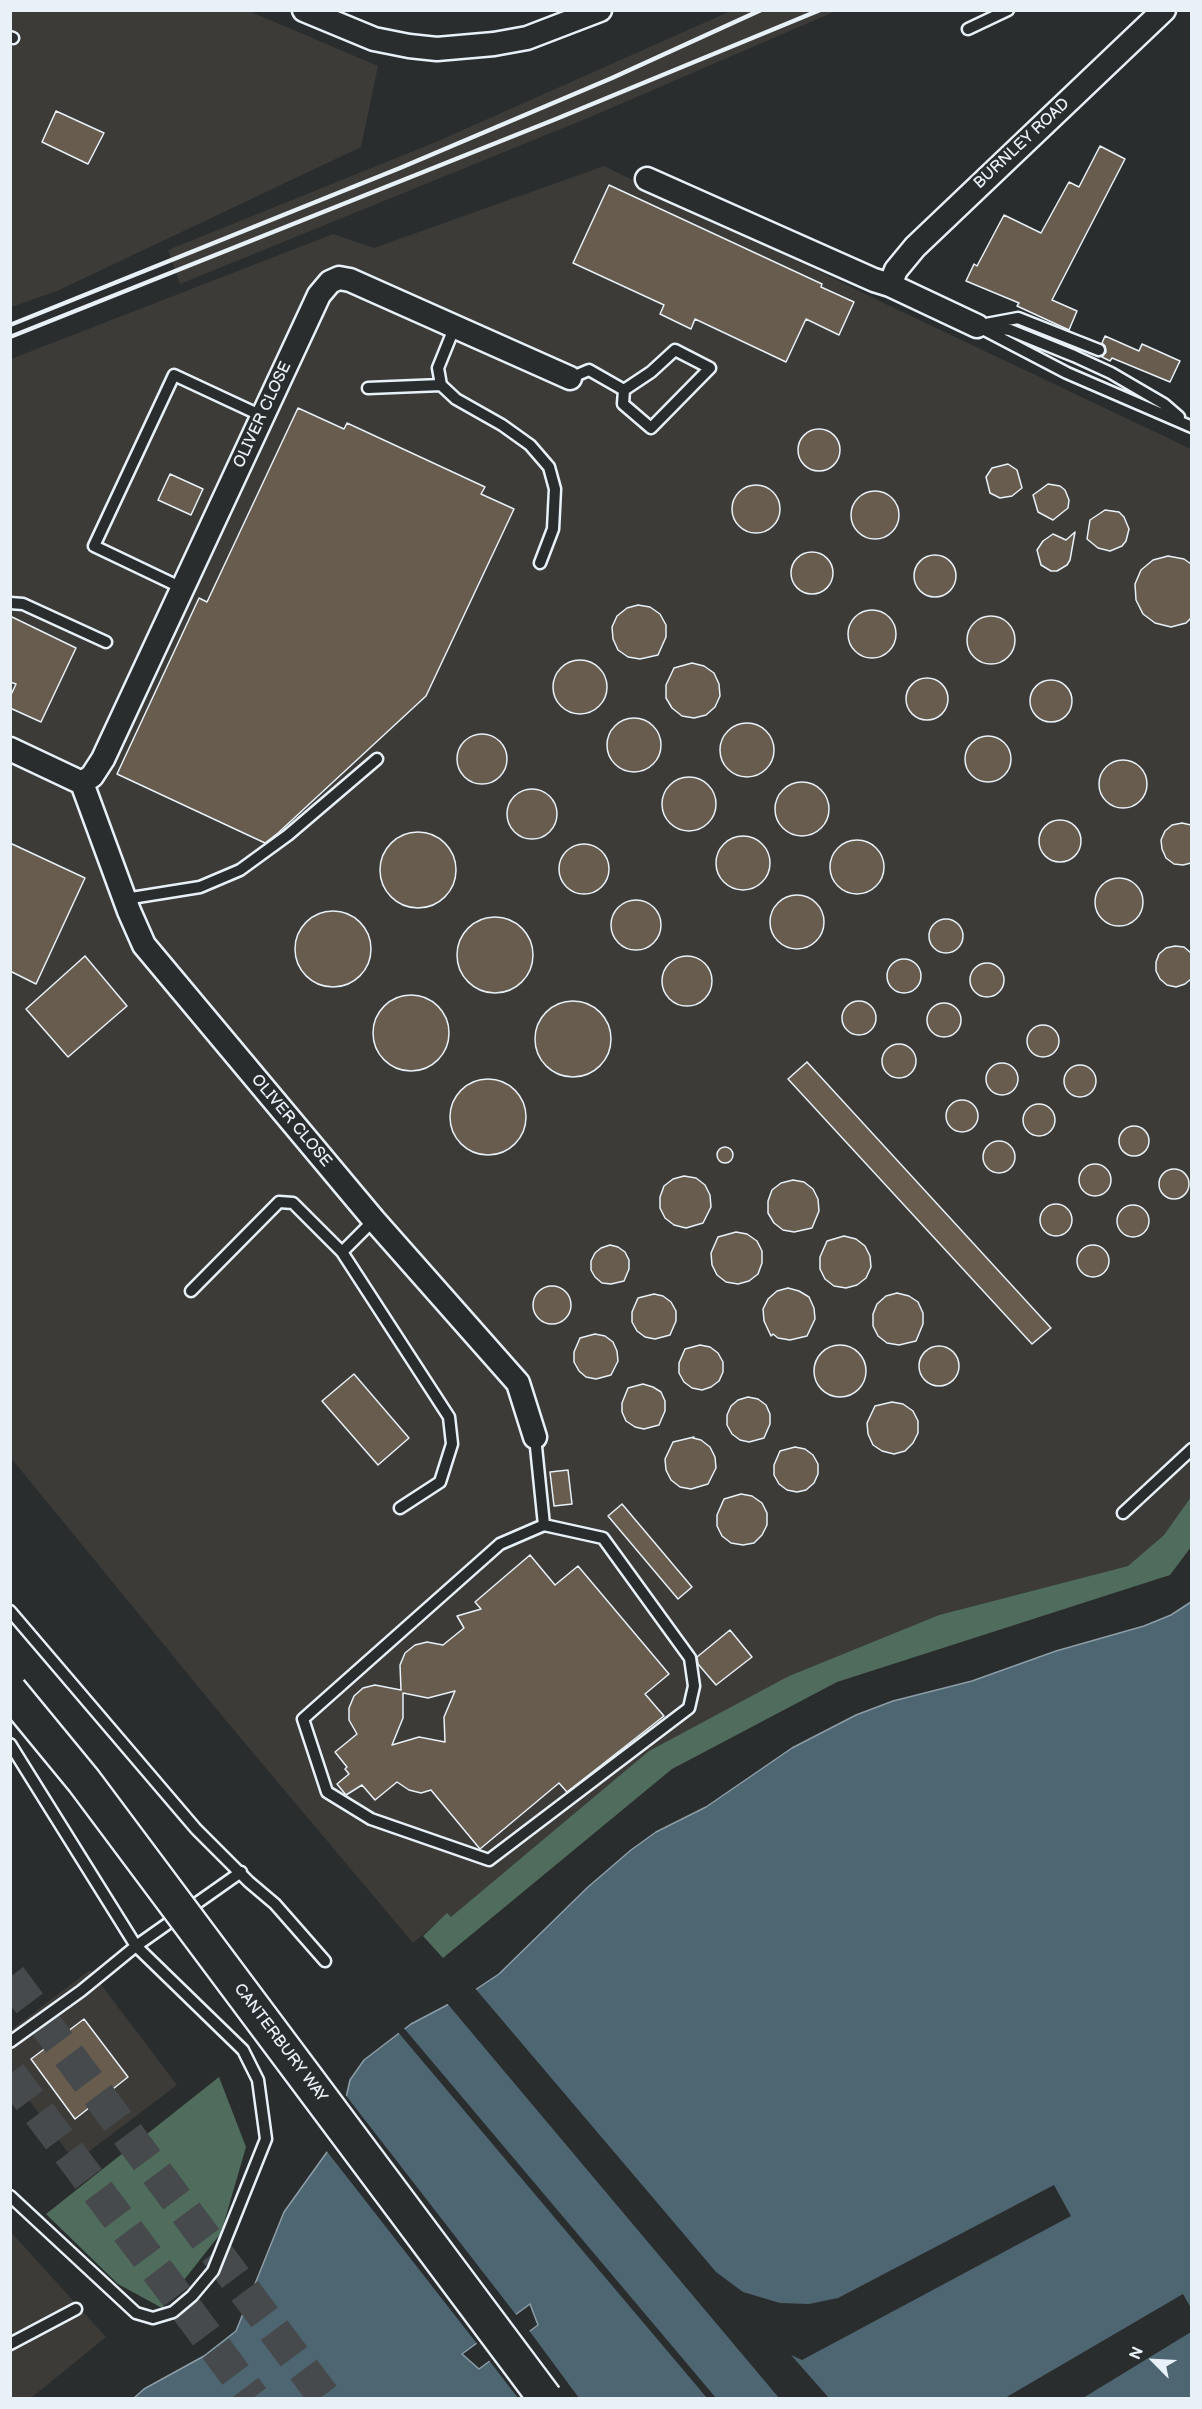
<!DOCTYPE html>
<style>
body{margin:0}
#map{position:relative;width:1202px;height:2409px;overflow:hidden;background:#2a2d2e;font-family:"Balsamiq Sans",sans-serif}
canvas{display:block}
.frame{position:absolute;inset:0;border:12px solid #e8f1f8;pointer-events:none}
.north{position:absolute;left:1124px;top:2331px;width:60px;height:60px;-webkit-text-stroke:4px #2a2d2e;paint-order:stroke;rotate:294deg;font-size:16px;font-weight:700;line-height:24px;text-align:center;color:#e8f1f8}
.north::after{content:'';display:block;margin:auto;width:21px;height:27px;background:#e8f1f8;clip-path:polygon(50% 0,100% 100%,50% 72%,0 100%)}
</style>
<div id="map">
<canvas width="1202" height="2409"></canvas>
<div class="frame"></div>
<div class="north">N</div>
</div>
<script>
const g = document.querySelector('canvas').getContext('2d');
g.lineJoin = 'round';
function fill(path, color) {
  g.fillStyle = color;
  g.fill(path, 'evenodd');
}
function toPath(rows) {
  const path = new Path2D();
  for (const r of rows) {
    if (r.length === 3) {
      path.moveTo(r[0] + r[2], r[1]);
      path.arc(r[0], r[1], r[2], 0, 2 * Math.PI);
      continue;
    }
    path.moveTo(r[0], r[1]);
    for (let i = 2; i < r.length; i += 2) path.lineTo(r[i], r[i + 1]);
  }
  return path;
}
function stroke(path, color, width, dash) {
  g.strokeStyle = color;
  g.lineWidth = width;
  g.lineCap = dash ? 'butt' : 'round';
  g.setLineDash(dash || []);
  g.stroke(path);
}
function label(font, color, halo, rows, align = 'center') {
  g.font = font + ' "Balsamiq Sans",sans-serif';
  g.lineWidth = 5;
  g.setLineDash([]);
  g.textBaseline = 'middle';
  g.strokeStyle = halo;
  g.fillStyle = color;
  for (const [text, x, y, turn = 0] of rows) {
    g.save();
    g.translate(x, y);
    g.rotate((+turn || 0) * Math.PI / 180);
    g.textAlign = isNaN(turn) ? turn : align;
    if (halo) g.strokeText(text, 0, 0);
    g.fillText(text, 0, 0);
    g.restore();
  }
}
const built = toPath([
 [733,10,836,11,595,115,180,284,168,250,436,142],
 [10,11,249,11,378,66,361,147,57,291,11,307],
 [604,166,892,307,1191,449,1192,1497,1164,1535,1128,1566,939,1615,789,1676,451,1918,447,1914,413,1943,228,1723,11,1458,11,359,333,234,374,248],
 [90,1970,177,2085,75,2162,11,2076,11,2030],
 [10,2231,106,2337,31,2398,11,2398]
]);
const green = toPath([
 [1191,1497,1191,1547,1170,1575,837,1682,672,1769,443,1958,423,1936,447,1913,451,1917,649,1751,789,1676,939,1615,1128,1566,1164,1535],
 [219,2077,246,2147,221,2233,162,2308,118,2284,46,2214]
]);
const water = toPath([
 [1191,1602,1191,2398,134,2398,144,2389,204,2356,236,2331,284,2212,327,2152,357,2118,345,2102,350,2080,364,2060,411,2024,472,1992,499,1974,588,1887,631,1850,656,1832,706,1807,792,1748,856,1715,893,1701,972,1681,1056,1651,1144,1626,1171,1615,1191,1602],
 [530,2304,538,2325,479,2369,462,2354,530,2304]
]);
const pier = toPath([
 [474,1987,716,2272,743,2292,780,2303,809,2304,838,2298,1054,2185,1071,2216,802,2360,791,2355,829,2398,779,2398,446,2002],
 [403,2027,716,2398,707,2398,397,2031],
 [344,2093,517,2316,478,2345,325,2149,353,2117,342,2101],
 [1183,2294,1191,2308,1191,2332,1083,2398,1005,2398],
 [528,2329,579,2398,518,2398,488,2359]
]);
const building = toPath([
 [56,111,104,133,88,164,42,142,56,111],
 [1100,146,1125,159,1052,300,1077,311,1069,330,1017,306,1019,303,966,281,974,264,977,266,1004,215,1041,233,1069,182,1079,187,1100,146],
 [609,185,822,284,821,287,854,302,839,335,806,319,786,362,695,319,691,329,660,314,664,305,573,263,609,185],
 [1105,336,1139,351,1142,344,1180,361,1170,382,1112,358,1110,361,1102,357,1106,352,1105,346,1102,343,1105,336],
 [298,408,344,429,347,423,485,487,481,494,514,509,426,696,278,833,265,843,117,774,199,598,207,602,298,408],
 [819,450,21],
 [1008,464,1017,470,1022,488,1012,496,1000,498,990,493,986,477,992,468,1008,464],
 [170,474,203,489,191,515,158,500,170,474],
 [1048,484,1060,486,1065,490,1069,500,1068,508,1053,520,1038,512,1033,495,1048,484],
 [756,509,24],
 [875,515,24],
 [1105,510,1119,512,1124,517,1129,529,1126,541,1122,546,1110,551,1098,548,1087,539,1090,520,1105,510],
 [1075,532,1070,560,1067,565,1057,571,1051,571,1041,565,1037,550,1043,541,1053,534,1066,540,1075,532],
 [812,573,21],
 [935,576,21],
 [1168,556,1184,559,1191,564,1191,618,1186,623,1171,627,1155,623,1143,614,1136,600,1135,584,1141,570,1153,560,1168,556],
 [638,605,650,607,660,614,666,625,666,637,658,655,640,659,628,657,618,650,613,639,612,627,617,616,627,608,638,605],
 [872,634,24],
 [10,616,76,648,41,722,10,708,10,697,16,684,10,682,10,616],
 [991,640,24],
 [580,687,27],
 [692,663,704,666,714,673,719,684,720,696,715,707,706,715,694,718,682,716,672,708,666,698,666,685,674,668,692,663],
 [927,699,21],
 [1051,701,21],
 [634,745,27],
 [747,750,27],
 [482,759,25],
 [988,759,23],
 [1123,784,24],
 [689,804,27],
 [802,809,27],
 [532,814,25],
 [1060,841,21],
 [1182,823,1191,825,1191,863,1183,865,1174,864,1166,858,1162,849,1161,840,1165,831,1172,825,1182,823],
 [418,870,38],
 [743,863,27],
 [857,867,27],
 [10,843,85,878,36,984,10,971,10,843],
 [584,869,25],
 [1119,902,24],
 [797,922,27],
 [636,925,25],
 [333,949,38],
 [495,955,38],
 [946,936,17],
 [1175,946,1184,947,1191,953,1191,979,1185,984,1176,987,1167,985,1160,979,1156,971,1156,962,1159,954,1166,948,1175,946],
 [85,956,127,1006,68,1057,26,1009,85,956],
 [687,981,25],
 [904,976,17],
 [987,980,17],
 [411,1033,38],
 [859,1018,17],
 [573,1039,38],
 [944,1020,17],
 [1043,1041,16],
 [899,1061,17],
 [807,1062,1051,1328,1032,1344,788,1079,807,1062],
 [1002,1079,16],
 [1080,1081,16],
 [488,1117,38],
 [962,1116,16],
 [1039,1120,16],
 [1134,1141,15],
 [999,1157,16],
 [725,1155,8],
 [1095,1180,16],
 [1174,1184,15],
 [684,1176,696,1178,705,1185,710,1195,711,1207,703,1223,686,1228,674,1225,665,1218,660,1208,660,1197,664,1186,673,1179,684,1176],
 [793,1180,804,1182,813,1189,818,1199,819,1211,812,1228,794,1232,783,1230,774,1223,768,1213,768,1201,772,1190,781,1183,793,1180],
 [1056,1220,16],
 [1133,1221,16],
 [736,1232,747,1234,757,1241,762,1251,762,1263,758,1274,749,1281,738,1284,726,1282,717,1275,712,1265,711,1253,718,1237,736,1232],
 [844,1236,856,1239,865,1246,870,1256,871,1267,866,1278,857,1285,846,1288,834,1286,825,1279,820,1269,820,1257,827,1241,844,1236],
 [610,1245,618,1247,625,1252,629,1260,629,1269,624,1281,611,1284,602,1283,595,1277,591,1270,591,1261,595,1253,601,1248,610,1245],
 [1093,1261,16],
 [552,1305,19],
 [788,1288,799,1291,809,1297,814,1308,815,1319,807,1336,790,1340,778,1338,773,1334,771,1336,764,1321,763,1309,768,1299,777,1291,788,1288],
 [897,1293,909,1296,918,1302,923,1313,923,1324,916,1341,899,1345,887,1343,878,1336,873,1326,873,1314,877,1304,886,1296,897,1293],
 [654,1294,663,1296,671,1302,676,1311,676,1321,670,1335,655,1339,645,1337,637,1331,632,1322,632,1312,638,1298,654,1294],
 [595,1334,605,1336,613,1342,617,1351,618,1361,611,1375,596,1379,586,1377,579,1371,574,1362,574,1352,580,1338,595,1334],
 [700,1345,710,1347,718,1353,723,1362,723,1372,719,1381,711,1387,702,1390,692,1388,684,1382,679,1373,679,1363,685,1349,700,1345],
 [840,1371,26],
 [939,1366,20],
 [354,1374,409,1438,378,1465,322,1401,354,1374],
 [643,1384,653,1387,661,1392,665,1401,665,1411,659,1425,644,1429,635,1427,626,1421,622,1412,622,1403,628,1388,643,1384],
 [748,1397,758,1399,766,1405,770,1414,770,1424,764,1438,749,1442,740,1440,732,1434,727,1425,727,1415,731,1406,738,1400,748,1397],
 [892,1402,903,1404,913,1411,918,1421,918,1433,913,1443,905,1451,894,1454,882,1451,873,1445,868,1434,867,1423,875,1406,892,1402],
 [694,1437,693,1438,701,1440,710,1447,715,1457,716,1468,708,1484,691,1489,680,1487,671,1480,666,1470,665,1459,673,1442,694,1437],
 [795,1447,805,1449,813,1455,818,1464,818,1474,814,1483,806,1490,797,1492,787,1490,779,1484,774,1475,774,1465,780,1451,795,1447],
 [568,1470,572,1504,554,1506,550,1472,568,1470],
 [741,1494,752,1496,762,1503,767,1513,767,1525,762,1535,754,1543,743,1545,731,1543,722,1536,717,1526,717,1515,724,1499,741,1494],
 [622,1504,692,1587,678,1599,608,1516,622,1504],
 [530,1555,555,1585,578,1566,669,1674,645,1694,664,1716,567,1792,559,1783,480,1849,431,1790,421,1793,409,1790,397,1782,375,1800,362,1785,346,1795,337,1784,349,1774,345,1769,347,1767,335,1752,357,1734,349,1720,349,1708,354,1696,363,1688,375,1685,401,1690,400,1665,405,1653,415,1645,427,1642,443,1645,464,1628,457,1616,481,1609,475,1602,530,1555],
 [455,1691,444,1717,445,1742,419,1737,392,1745,403,1718,403,1693,428,1698,455,1691],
 [730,1630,752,1657,716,1685,698,1664,697,1657,730,1630],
 [84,2019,128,2077,75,2119,31,2059,84,2019]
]);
const trunkTunnel = toPath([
 [10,1977,325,2398],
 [10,2074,253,2398]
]);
const service = toPath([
 [968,29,1008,10],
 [10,37,13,38],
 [986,324,1018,318,1099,350],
 [455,326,438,368,441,385,456,399,502,425,530,445,549,467,555,489,553,529,540,563],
 [977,326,1067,373,1192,427],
 [986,327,1010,330,1074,356,1111,373,1164,404,1179,417],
 [675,350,710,368,651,428,623,404,624,390,651,372,675,350],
 [570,378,589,370,624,390],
 [368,388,441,385],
 [182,588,94,546,174,375,262,416],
 [10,603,23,604,106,642],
 [125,899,200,887,240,870,288,835,377,759],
 [342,1252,449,1417,452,1444,440,1482,400,1508],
 [191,1291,279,1202,293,1203,342,1252,374,1220],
 [535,1437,544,1525,500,1544,303,1719,327,1792,371,1819,489,1860,689,1708,694,1686,690,1658,603,1538,544,1525],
 [1123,1513,1192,1449],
 [10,1611,196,1829,249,1882,275,1904,325,1961],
 [10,1744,136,1946,243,2050,258,2080,266,2139,213,2271,192,2296,173,2312,153,2318,136,2313,10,2196],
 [10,2042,81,1991,136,1946,241,1872],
 [10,2344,76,2309]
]);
const minor = toPath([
 [304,10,374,39,409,46,437,49,494,44,527,38,600,10],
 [647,179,874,280,890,285,977,326],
 [890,285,896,270,915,247,1164,10],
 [10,749,82,783,92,776,103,759,319,295,330,282,339,278,350,280,570,378],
 [82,783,129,911,144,945,374,1220,518,1383,535,1437]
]);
const rail = toPath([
 [10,325,400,168,612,78,761,10],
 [10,337,556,119,820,10]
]);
const trunkBridge = toPath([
 [10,1691,84,1781,545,2398]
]);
const streetNames = [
 ["BURNLEY ROAD",1022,144,-43],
 ["OLIVER CLOSE",263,415,-65],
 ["OLIVER CLOSE",291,1121,50],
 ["CANTERBURY WAY",280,2043,53]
];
fill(built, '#3c3b38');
fill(green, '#506c5c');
fill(water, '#4e6672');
stroke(water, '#8c9ea8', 1.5);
fill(pier, '#2a2d2e');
fill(building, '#675c4e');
stroke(building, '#e8f1f8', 1.5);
stroke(trunkTunnel, '#464a4c', 33, [33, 16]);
stroke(service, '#e8f1f8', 15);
stroke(minor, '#e8f1f8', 27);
stroke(service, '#2a2d2e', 10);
stroke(minor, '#2a2d2e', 22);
stroke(rail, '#e8f1f8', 4.5);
stroke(trunkBridge, '#e8f1f8', 38, []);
stroke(trunkBridge, '#2a2d2e', 33);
label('16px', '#e8f1f8', '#2a2d2e', streetNames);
</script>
